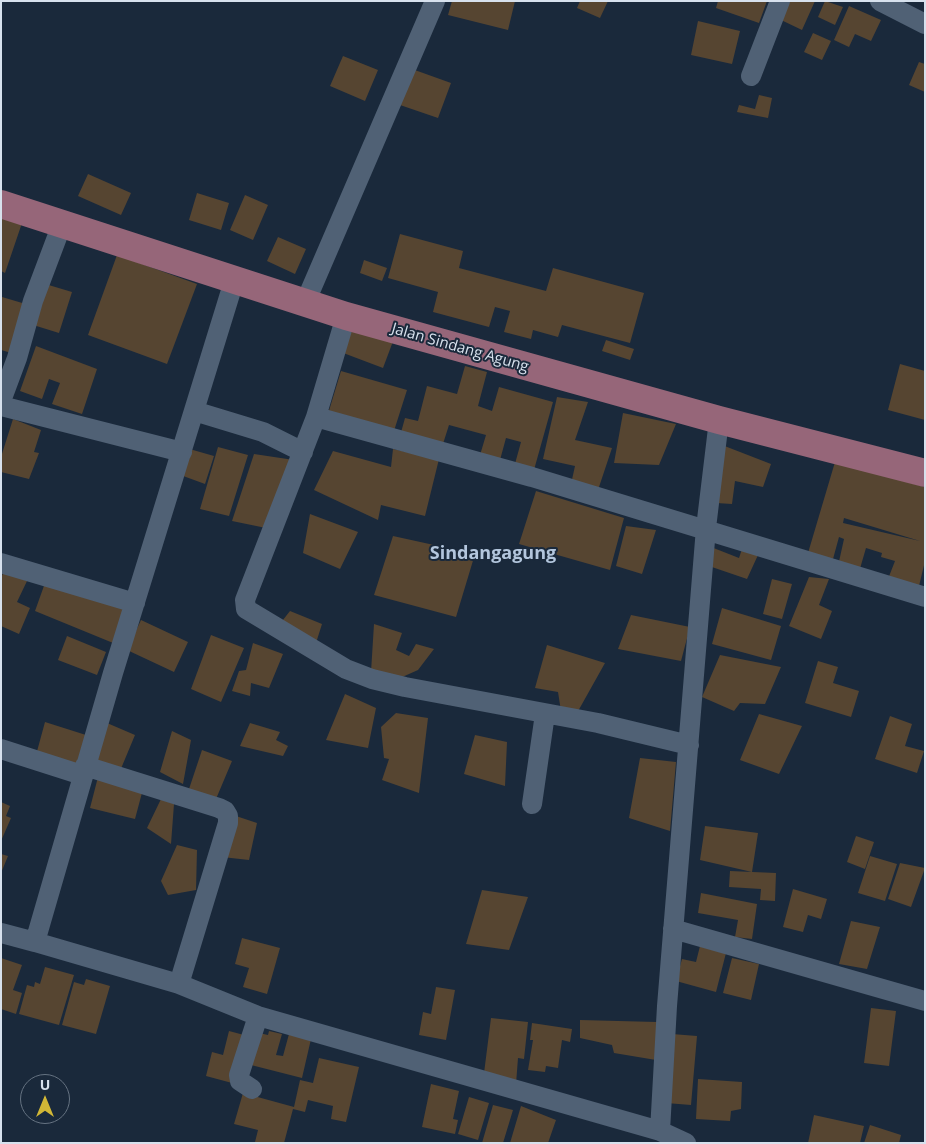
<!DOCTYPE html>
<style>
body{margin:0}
#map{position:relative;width:926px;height:1144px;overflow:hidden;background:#1a293b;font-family:"Open Sans",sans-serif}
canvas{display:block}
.frame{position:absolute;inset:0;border:2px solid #d7e1ed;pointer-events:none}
.north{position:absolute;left:20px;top:1074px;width:50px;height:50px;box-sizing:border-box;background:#1a293b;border:1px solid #667382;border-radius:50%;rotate:0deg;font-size:14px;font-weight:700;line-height:20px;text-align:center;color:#d7e1ed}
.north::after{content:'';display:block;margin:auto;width:18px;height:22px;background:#d1b736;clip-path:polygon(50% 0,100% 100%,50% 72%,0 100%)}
</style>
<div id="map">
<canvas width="926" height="1144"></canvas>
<div class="frame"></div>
<div class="north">U</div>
</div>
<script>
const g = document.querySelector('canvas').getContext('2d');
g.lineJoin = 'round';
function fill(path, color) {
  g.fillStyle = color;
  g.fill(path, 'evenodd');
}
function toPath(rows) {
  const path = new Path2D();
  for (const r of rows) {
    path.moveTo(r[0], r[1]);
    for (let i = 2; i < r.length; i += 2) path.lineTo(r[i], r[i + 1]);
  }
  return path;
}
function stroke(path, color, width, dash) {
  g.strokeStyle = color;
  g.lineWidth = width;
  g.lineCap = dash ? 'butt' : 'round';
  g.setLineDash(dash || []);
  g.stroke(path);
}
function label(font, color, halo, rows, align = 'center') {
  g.font = font + ' "Open Sans",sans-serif';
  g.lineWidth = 4;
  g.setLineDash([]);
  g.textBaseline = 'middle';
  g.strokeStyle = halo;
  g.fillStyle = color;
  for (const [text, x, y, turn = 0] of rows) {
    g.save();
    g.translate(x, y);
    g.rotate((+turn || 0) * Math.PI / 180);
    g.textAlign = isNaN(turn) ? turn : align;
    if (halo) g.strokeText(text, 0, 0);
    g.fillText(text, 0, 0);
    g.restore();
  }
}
const building = toPath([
 [452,1,515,1,508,30,448,15],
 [580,1,608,1,600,18,577,8],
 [718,1,767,1,759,23,716,8],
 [787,1,815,1,802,30,779,19],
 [825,1,843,7,835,25,818,17],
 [849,6,881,20,871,41,855,34,849,47,834,40],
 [698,21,740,31,732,64,691,55],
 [813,33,831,41,822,60,804,52],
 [343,56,378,70,365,101,330,86],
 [919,62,925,64,925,92,909,85],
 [412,69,451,83,438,118,400,105],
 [759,95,772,98,768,118,737,112,739,105,755,109],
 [88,174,131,193,121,215,78,196],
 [197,193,229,203,221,230,189,220],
 [245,195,268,205,253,240,230,230],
 [1,217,22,223,5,273,1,271],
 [400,234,463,251,459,268,546,291,553,268,644,293,630,343,562,325,558,337,533,330,531,339,504,332,510,311,495,307,489,327,433,312,438,292,388,278],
 [278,237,306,249,295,274,267,261],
 [117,255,197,284,167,364,88,335],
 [364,260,387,268,382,281,360,273],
 [42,283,72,292,59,333,30,324],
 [2,297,29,305,15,354,1,350],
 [350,319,395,336,383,368,338,351],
 [606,340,634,349,630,360,602,351],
 [36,346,97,369,82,414,52,404,60,383,49,379,42,399,20,391],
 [900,364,925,371,925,420,888,410],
 [465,366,487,372,478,406,492,411,499,387,553,402,532,477,513,471,521,442,506,438,500,460,480,455,486,435,449,425,442,447,400,436,405,418,418,421,427,386,457,394],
 [341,371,407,390,393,434,328,414],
 [557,397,588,402,575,440,612,448,598,490,571,484,575,466,543,459],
 [623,413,676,424,659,465,614,463],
 [13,419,41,430,34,452,39,453,29,479,1,472,1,457],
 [722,445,771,464,763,487,735,481,732,504,716,503],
 [218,447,248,455,229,516,200,509],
 [186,448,214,456,205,484,175,473],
 [393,449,439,459,425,516,381,505,378,520,314,490,333,451,391,467],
 [254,454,294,460,266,528,232,521],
 [835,462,925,487,925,561,919,586,888,579,895,561,881,557,882,553,866,548,859,572,838,566,844,539,839,537,833,559,808,553],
 [844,518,920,541,843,523],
 [536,491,624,518,610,570,519,544],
 [310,514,358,532,340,569,303,553],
 [626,526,656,530,642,574,616,566],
 [393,536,475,554,456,617,374,595],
 [711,547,739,558,742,549,758,555,747,579,706,565],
 [4,571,27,581,17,602,30,608,19,634,1,626,1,578],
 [809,577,829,579,819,605,832,611,821,639,789,626],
 [772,579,792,584,782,619,763,614],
 [45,583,128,610,118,645,35,611],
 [722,608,781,626,771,660,712,644],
 [290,611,322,624,316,643,279,625],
 [631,615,690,627,681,661,618,649],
 [141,620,188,642,174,672,127,650],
 [374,624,402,633,396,650,409,656,416,644,434,649,418,670,400,678,371,672],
 [211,635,244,648,221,702,191,689],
 [67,636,106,652,97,675,58,660],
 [253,643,283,654,269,688,251,683,250,696,232,691,239,671,246,670],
 [547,645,605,663,577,713,561,711,558,692,535,688],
 [720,655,781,667,765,704,740,703,734,711,702,697],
 [818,661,838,667,833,683,859,691,851,717,805,703],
 [345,694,376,708,368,748,326,740],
 [396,713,428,718,419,793,382,780,389,759,384,758,381,727],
 [759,714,802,726,779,774,740,760],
 [890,716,912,724,905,746,924,751,917,773,875,759],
 [45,722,86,735,76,766,36,755],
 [107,723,135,735,120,771,92,760],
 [250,723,280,732,276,740,288,746,283,756,240,746],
 [172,731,191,740,183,784,160,772],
 [475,735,507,742,505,786,464,774],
 [202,750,232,761,216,799,189,789],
 [640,758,676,762,670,831,629,818],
 [98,777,143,789,135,819,90,808],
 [161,799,174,804,171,844,147,828],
 [1,802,10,806,6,816,11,818,1,841],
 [233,815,257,823,249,860,222,857],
 [705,826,758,833,752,872,700,860],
 [856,836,874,842,865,869,847,862],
 [177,845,197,850,196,890,168,895,161,881],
 [1,854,8,856,1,873],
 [870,856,897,864,885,901,858,893],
 [900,863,925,868,911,907,888,899],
 [730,871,776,873,775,901,760,900,761,889,729,887],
 [793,889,827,899,821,919,808,915,803,932,783,927],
 [482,890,528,897,509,950,466,944],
 [701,893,757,904,752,939,735,937,738,920,698,913],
 [851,921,880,927,867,969,839,964],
 [242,938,280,948,267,994,243,987,249,968,235,964],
 [700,946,726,953,716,992,676,981,682,959,696,962],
 [1,958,22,965,13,990,22,993,16,1014,1,1009],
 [732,958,759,964,751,1000,723,993],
 [45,967,74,975,59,1025,19,1014,27,985,34,987,35,982,40,984],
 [86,979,110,986,96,1034,62,1025,74,982,84,985],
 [436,987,455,990,446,1040,419,1035,423,1012,431,1014],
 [871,1008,896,1011,889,1066,864,1063],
 [491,1018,528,1022,524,1059,518,1058,516,1084,483,1081],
 [580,1020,657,1022,656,1060,614,1053,612,1045,580,1038],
 [532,1023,572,1029,570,1042,562,1040,558,1068,546,1066,545,1072,528,1070,533,1040,530,1040],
 [229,1031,244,1035,232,1083,206,1076,212,1052,223,1055],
 [269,1031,282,1034,276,1055,283,1056,289,1034,311,1039,302,1078,251,1065,259,1033,268,1035],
 [672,1034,697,1036,691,1105,666,1103],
 [319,1058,359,1067,346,1122,331,1119,333,1106,308,1100,305,1112,293,1109,284,1143,255,1142,258,1130,234,1124,243,1093,294,1107,300,1080,313,1083],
 [698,1079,742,1082,741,1109,731,1111,730,1121,696,1119],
 [431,1084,459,1091,453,1119,458,1120,455,1134,422,1127],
 [469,1097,489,1103,478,1140,458,1134],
 [493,1105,513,1110,503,1143,482,1143],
 [521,1106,556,1120,548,1143,510,1143],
 [814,1115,864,1126,860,1143,808,1143],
 [870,1125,901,1135,899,1143,864,1143]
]);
const minor = toPath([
 [880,1,925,24],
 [751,76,780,1],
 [305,303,435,1],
 [346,316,316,417,245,600,246,609,346,669,372,679,405,687,598,723,689,745],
 [1,401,17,358,33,301,62,224],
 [1,406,182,452],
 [194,411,263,432,303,452],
 [316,417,532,477,925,597],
 [1,563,135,603],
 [1,749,82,775],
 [85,766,219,808,225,811,228,816,228,823,179,984],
 [532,804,545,714],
 [673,929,925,1001],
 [1,933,35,942,113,673,234,281],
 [35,942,179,984,258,1016,660,1131],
 [252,1089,240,1081,239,1075,258,1016],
 [686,1143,660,1131,667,1006,706,528,719,420]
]);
const primary = toPath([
 [1,204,346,316,719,420,925,473]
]);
const streetNames = [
 ["Jalan Sindang Agung",460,348,16]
];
const quarterNames = [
 ["Sindangagung",493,554]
];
fill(building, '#564531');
stroke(minor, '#506175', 20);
stroke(primary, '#966679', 28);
label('15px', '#d7e1ed', '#1a293b', streetNames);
label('bold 18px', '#b3c6dd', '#1a293b', quarterNames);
</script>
